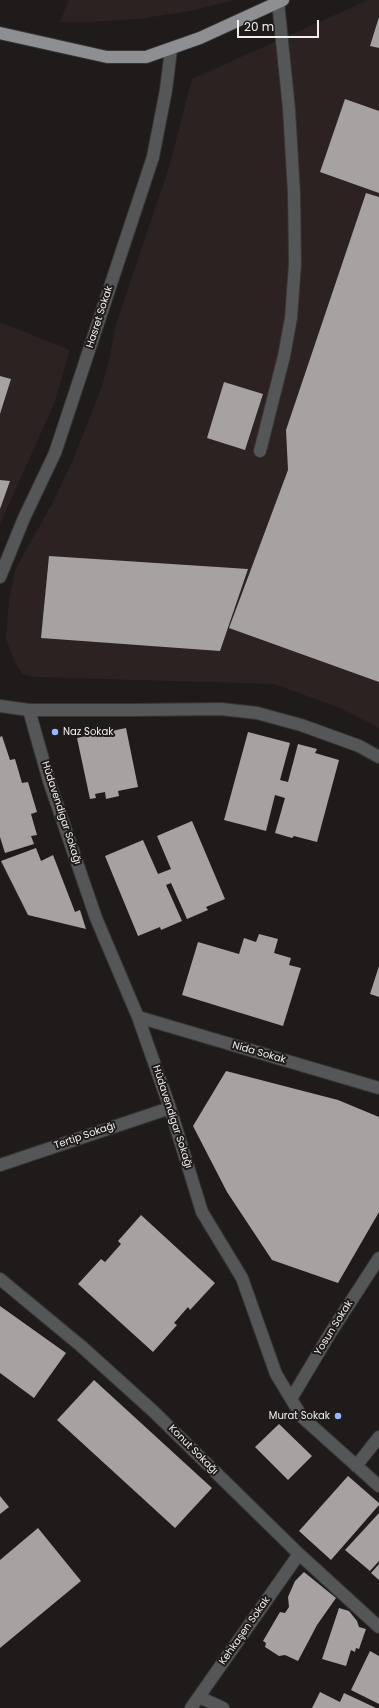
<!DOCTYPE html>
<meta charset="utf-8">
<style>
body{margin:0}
#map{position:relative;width:379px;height:1708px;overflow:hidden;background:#1f1b1b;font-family:Poppins,sans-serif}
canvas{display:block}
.scale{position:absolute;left:237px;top:20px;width:82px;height:18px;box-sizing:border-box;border:2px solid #f2f0ef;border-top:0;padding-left:5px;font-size:12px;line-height:14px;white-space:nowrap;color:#f2f0ef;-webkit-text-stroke:3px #1f1b1b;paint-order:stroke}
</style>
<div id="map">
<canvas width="379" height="1708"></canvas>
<div class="scale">20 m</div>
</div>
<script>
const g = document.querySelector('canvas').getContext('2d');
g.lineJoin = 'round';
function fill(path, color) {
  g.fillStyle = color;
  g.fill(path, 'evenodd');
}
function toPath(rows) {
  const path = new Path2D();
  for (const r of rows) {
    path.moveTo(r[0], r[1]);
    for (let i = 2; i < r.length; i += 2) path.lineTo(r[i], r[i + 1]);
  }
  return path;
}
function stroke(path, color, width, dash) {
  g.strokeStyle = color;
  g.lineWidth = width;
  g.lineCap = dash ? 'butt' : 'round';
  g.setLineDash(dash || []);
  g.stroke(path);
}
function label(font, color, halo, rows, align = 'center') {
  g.font = font + ' Poppins,sans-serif';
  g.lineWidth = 4;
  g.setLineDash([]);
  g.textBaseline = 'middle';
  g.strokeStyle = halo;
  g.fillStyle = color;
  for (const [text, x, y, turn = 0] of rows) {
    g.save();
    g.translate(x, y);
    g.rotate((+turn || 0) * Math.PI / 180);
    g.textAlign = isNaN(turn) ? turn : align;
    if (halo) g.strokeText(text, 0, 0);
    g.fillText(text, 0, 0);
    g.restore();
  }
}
const built = toPath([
 [69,0,234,0,190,11,139,19,92,22,60,22],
 [368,0,379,0,379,728,340,708,274,684,35,677,22,674,14,660,6,639,9,600,15,570,53,502,73,460,101,389,109,361,115,328,169,167,192,79],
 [0,322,70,350,54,404,0,524]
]);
const building = toPath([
 [379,17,379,48,370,46],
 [345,99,379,111,379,193,320,172],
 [366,193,379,197,379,682,229,628,288,470,286,430],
 [0,376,11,379,0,414],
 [224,382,263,394,245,450,207,438],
 [0,480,10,481,0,509],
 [49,556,248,569,220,651,41,638],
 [126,728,138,787,118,791,119,796,106,799,105,792,95,794,96,798,90,799,77,738],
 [248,732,290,743,280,780,288,782,298,744,317,749,315,753,339,760,317,842,294,836,292,838,275,833,285,798,275,795,266,831,224,820],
 [2,736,10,760,15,759,22,783,28,782,37,812,31,814,37,835,31,836,34,844,5,853,0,837,0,737],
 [192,821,225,899,206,907,208,910,187,919,171,883,166,885,182,921,161,930,160,927,138,936,105,856,143,840,158,874,171,869,157,836],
 [36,848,41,861,53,855,75,912,80,910,86,929,28,915,1,861],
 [259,934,278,939,274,953,291,958,289,965,301,968,283,1026,182,995,198,942,239,954,244,938,256,942],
 [379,966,379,997,370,994],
 [226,1071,338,1100,379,1117,379,1212,338,1283,272,1260,227,1192,193,1126],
 [141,1215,215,1283,190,1310,188,1307,174,1323,177,1325,153,1352,78,1284,101,1259,105,1262,121,1244,118,1241],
 [0,1306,66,1353,34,1398,0,1373],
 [94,1380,212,1488,175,1528,57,1420],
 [279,1424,312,1456,288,1480,255,1447],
 [348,1476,379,1503,379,1505,331,1560,299,1531],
 [0,1496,9,1507,0,1514],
 [379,1513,379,1561,370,1571,345,1550],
 [38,1528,81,1581,0,1648,0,1560],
 [379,1564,379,1580,371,1573],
 [304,1572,336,1598,317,1625,298,1661,285,1655,279,1656,265,1647,266,1643,263,1641,280,1612,285,1613,289,1607,288,1597,295,1581],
 [339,1608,349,1611,357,1621,359,1627,366,1629,359,1649,356,1648,355,1652,351,1650,346,1666,322,1659],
 [370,1651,379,1656,379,1704,351,1690],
 [320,1692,340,1702,344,1693,376,1708,312,1708]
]);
const minor = toPath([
 [260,451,284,356,291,318,295,264,294,193,289,109,278,2],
 [0,577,24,518,55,453,153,157,166,90,171,49],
 [0,706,29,710,133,710,221,709,257,713,301,725,359,746,379,757],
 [29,710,49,781,96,918,138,1017,170,1108,202,1212,242,1278,276,1374,302,1417,379,1486],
 [138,1017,379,1088],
 [0,1165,170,1108],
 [0,1279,81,1346,153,1411,299,1554,379,1627],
 [291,1399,331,1332,379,1258],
 [356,1466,379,1437],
 [199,1697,223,1708],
 [191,1708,299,1554]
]);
const major = toPath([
 [0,33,107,57,146,57,200,38,283,0]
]);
const markers = [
 [55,732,4,"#94b7fd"],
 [338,1416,4,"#94b7fd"]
];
const streetNames = [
 ["Hasret Sokak",100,317,-72],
 ["Hüdavendigar Sokağı",61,813,72],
 ["Nida Sokak",259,1053,16],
 ["Hüdavendigar Sokağı",172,1117,72],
 ["Tertip Sokağı",85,1136,-19],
 ["Yosun Sokak",334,1328,-58],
 ["Konut Sokağı",193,1450,45],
 ["Kehkaşen Sokak",245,1631,-55]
];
const poiNames = [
 ["Naz Sokak",63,732],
 ["Murat Sokak",330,1416,"right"]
];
fill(built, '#2c2221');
fill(building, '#a6a2a1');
stroke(minor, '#383534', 14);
stroke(major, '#383534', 14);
stroke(minor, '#555657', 12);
stroke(major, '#8e8f92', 12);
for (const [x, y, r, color] of markers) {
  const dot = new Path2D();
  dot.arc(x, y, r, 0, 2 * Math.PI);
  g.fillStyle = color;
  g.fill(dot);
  stroke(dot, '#1f1b1b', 1.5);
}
label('10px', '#f2f0ef', '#1f1b1b', streetNames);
label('10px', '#f2f0ef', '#1f1b1b', poiNames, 'left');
</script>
